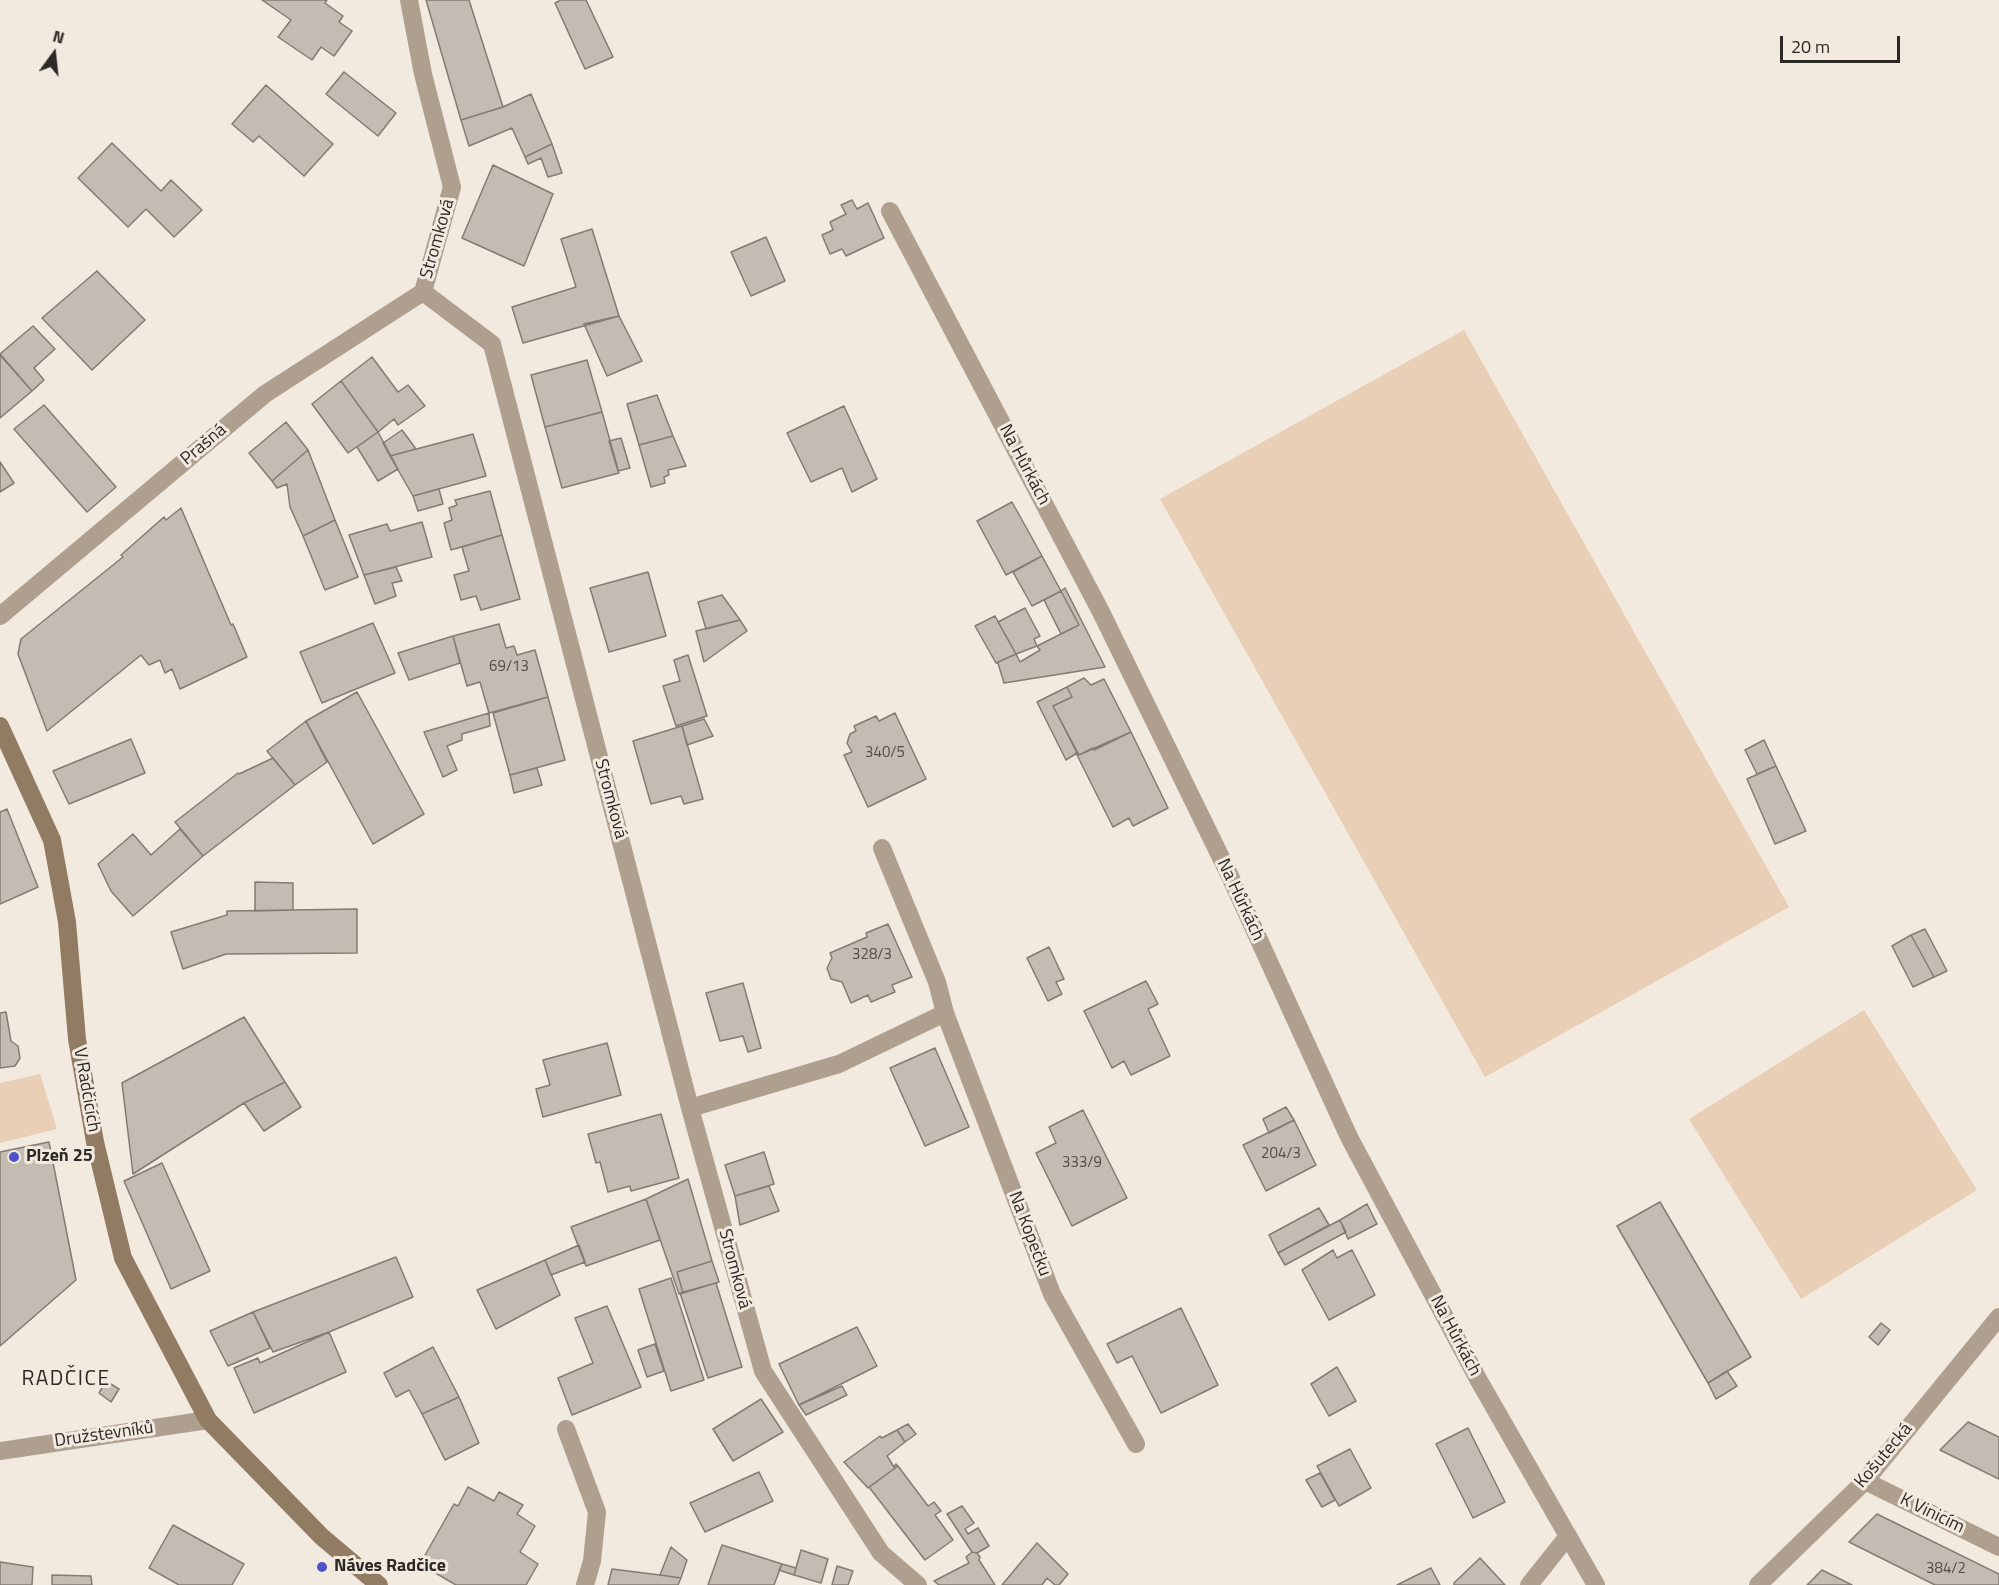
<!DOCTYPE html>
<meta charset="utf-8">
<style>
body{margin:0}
#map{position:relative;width:1999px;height:1585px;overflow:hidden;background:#f2e9df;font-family:"Titillium Web",sans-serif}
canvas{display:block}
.north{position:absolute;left:24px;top:24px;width:60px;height:60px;-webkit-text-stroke:4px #f2e9df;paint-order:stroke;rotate:15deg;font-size:16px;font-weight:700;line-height:24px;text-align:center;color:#2d2926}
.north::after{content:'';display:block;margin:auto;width:21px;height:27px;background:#2d2926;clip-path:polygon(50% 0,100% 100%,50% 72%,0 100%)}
.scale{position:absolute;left:1780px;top:36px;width:120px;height:27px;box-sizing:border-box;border:3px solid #2d2926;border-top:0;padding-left:8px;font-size:18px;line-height:21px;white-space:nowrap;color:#2d2926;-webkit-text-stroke:4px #f2e9df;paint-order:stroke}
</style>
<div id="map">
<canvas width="1999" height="1585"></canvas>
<div class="north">N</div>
<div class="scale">20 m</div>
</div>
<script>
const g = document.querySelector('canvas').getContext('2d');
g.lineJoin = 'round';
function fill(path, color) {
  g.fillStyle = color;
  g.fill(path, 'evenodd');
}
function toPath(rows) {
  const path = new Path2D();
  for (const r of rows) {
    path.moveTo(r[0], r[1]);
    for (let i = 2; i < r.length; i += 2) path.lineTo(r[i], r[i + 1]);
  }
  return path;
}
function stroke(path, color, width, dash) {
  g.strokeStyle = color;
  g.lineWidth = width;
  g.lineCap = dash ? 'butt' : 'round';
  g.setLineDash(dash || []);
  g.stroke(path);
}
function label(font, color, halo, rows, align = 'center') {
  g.font = font + ' "Titillium Web",sans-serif';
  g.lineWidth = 6;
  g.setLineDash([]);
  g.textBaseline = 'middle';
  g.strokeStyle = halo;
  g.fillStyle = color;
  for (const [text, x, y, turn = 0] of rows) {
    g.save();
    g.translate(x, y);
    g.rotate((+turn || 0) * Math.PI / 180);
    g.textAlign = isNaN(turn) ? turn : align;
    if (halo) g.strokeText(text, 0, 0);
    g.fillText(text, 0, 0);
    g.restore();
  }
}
const green = toPath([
 [1464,330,1789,907,1485,1077,1160,499],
 [1864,1010,1977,1190,1801,1299,1689,1119],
 [40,1074,57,1129,0,1143,0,1083]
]);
const building = toPath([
 [262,0,327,0,325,3,343,16,339,22,352,31,334,56,321,47,312,60,278,37,291,20,262,0],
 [426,0,469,0,503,107,461,120,426,0],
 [561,0,586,0,613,57,585,69,555,3,561,0],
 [344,72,396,113,378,136,326,94,344,72],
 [266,85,333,144,304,176,259,136,253,142,232,124,266,85],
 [531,94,552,144,525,157,512,128,469,146,461,120,503,107,531,94],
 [112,143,161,191,171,180,202,210,174,237,146,209,128,227,78,178,112,143],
 [552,144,562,173,548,177,541,158,528,164,525,157,552,144],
 [493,165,553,194,524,266,462,238,493,165],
 [852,200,857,209,868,203,884,238,846,256,842,249,830,254,822,235,833,230,830,222,846,214,841,205,852,200],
 [592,229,619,316,523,343,512,307,576,287,561,239,592,229],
 [766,237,785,281,751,296,731,252,766,237],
 [97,271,145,320,92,370,42,318,97,271],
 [619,316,642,361,607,376,584,324,619,316],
 [33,326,55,349,34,368,44,380,32,391,0,354,33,326],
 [0,355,32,391,0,418,0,355],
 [372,357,398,392,408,385,425,406,398,425,394,419,378,432,341,381,372,357],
 [587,360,602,412,545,427,531,375,587,360],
 [341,381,378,432,348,453,312,404,341,381],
 [657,395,673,436,639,445,627,404,657,395],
 [44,405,116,487,87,512,14,429,44,405],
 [844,406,877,479,852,492,842,468,811,482,787,433,844,406],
 [602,412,619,473,562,488,545,427,602,412],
 [286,422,308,450,272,481,249,453,286,422],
 [402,430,416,449,390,456,383,443,402,430],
 [378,432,398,469,378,481,357,447,378,432],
 [473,434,486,476,413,496,390,456,473,434],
 [673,436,686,466,668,470,669,475,664,477,665,483,651,487,639,445,673,436],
 [621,438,630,468,618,471,609,441,621,438],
 [308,450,335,520,303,536,290,507,287,484,277,488,272,481,308,450],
 [0,462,14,483,0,492,0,462],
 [439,489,443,504,418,511,413,496,439,489],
 [490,491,502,535,451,550,444,523,452,520,449,508,457,505,455,500,490,491],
 [1012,502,1042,556,1006,575,977,521,1012,502],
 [181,508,231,625,233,624,247,657,180,689,172,669,165,673,160,660,149,665,141,655,47,731,18,654,21,639,123,557,121,555,164,517,166,520,181,508],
 [335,520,358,577,325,590,303,536,335,520],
 [422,522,432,557,364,575,349,535,387,524,390,531,422,522],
 [502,535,520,599,481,610,476,596,461,600,454,575,469,571,462,547,502,535],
 [1042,556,1061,591,1032,606,1013,572,1042,556],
 [396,567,402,581,392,583,396,596,375,604,364,575,396,567],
 [648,572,666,636,609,652,590,588,648,572],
 [1065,588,1105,667,1004,683,998,663,996,663,1016,654,1020,662,1040,650,1037,646,1079,625,1061,591,1065,588],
 [1061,591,1079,625,1061,634,1044,600,1061,591],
 [722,595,740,620,706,629,698,602,722,595],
 [1025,608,1040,636,1034,639,1037,646,1016,654,998,622,1025,608],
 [995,616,1016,654,996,663,975,626,995,616],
 [740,620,747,631,704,662,696,631,740,620],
 [373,623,395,673,322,703,300,652,373,623],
 [499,624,506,648,514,646,517,655,535,650,548,697,489,713,480,682,467,686,453,636,499,624],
 [453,636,460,663,409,680,398,653,453,636],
 [688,655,707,716,676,726,663,686,680,681,674,660,688,655],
 [1084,678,1091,685,1104,679,1131,732,1079,755,1053,706,1072,697,1067,687,1084,678],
 [1067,687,1072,697,1053,706,1077,753,1066,760,1037,702,1067,687],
 [357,692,424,814,373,844,306,721,357,692],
 [548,697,565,760,510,775,493,713,548,697],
 [489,713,490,726,462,734,462,740,447,746,457,770,443,777,424,732,489,713],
 [895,713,926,779,868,807,844,755,852,752,847,743,850,734,856,731,854,726,876,716,879,721,895,713],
 [704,719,713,736,687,745,682,726,704,719],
 [306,721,327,762,295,785,267,751,306,721],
 [682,726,703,799,684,804,681,796,651,804,633,741,682,726],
 [1131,732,1168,808,1133,826,1129,818,1113,827,1076,753,1079,755,1093,748,1094,750,1131,732],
 [131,739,145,773,69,804,53,771,131,739],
 [1764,740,1776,766,1757,774,1745,750,1764,740],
 [273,758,295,785,203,856,175,822,238,773,239,774,273,758],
 [1776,766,1806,831,1775,844,1747,779,1776,766],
 [537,768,542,785,514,793,510,775,537,768],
 [7,809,38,887,0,904,0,812,7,809],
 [180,829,203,856,133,916,111,891,98,864,133,834,151,855,180,829],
 [255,882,293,883,293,910,255,911,255,882],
 [357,909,357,953,226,954,183,969,171,932,227,915,227,911,357,909],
 [888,924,912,977,892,985,895,992,871,1002,868,995,851,1003,842,982,831,979,827,968,832,958,830,953,867,937,866,933,888,924],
 [1925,929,1947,971,1934,977,1911,935,1925,929],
 [1911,935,1934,977,1913,987,1892,946,1911,935],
 [1049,947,1064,979,1056,982,1062,994,1048,1001,1027,958,1049,947],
 [1146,981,1158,1004,1148,1009,1170,1056,1131,1075,1124,1061,1112,1068,1084,1011,1146,981],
 [743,983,761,1048,748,1052,743,1036,720,1041,706,993,743,983],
 [6,1012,11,1041,18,1046,20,1058,15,1066,0,1068,0,1013,6,1012],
 [244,1017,285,1082,244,1103,133,1174,122,1083,244,1017],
 [607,1043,621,1095,543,1117,536,1089,550,1085,543,1060,607,1043],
 [935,1048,969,1127,925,1146,890,1068,935,1048],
 [285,1082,301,1107,264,1131,244,1103,285,1082],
 [1286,1107,1294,1120,1269,1133,1263,1119,1286,1107],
 [1083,1110,1127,1198,1072,1226,1036,1153,1056,1143,1049,1127,1083,1110],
 [661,1114,679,1178,631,1191,630,1186,608,1192,600,1162,596,1163,588,1134,661,1114],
 [1294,1120,1316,1165,1266,1191,1243,1145,1294,1120],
 [49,1142,76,1280,0,1346,0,1152,49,1142],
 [764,1152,774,1184,735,1196,725,1165,764,1152],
 [162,1163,210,1271,171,1289,124,1181,162,1163],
 [688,1179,712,1261,677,1272,683,1293,679,1294,646,1199,688,1179],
 [769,1186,779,1211,740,1225,735,1196,769,1186],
 [646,1199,660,1240,586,1266,571,1227,646,1199],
 [1660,1202,1751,1357,1708,1383,1617,1226,1660,1202],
 [1367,1204,1377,1224,1348,1239,1340,1220,1367,1204],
 [1319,1208,1329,1225,1278,1253,1269,1235,1319,1208],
 [1340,1220,1346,1232,1285,1265,1278,1253,1340,1220],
 [579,1245,585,1262,551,1275,545,1260,579,1245],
 [1333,1250,1337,1258,1352,1250,1375,1295,1329,1320,1302,1270,1333,1250],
 [396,1257,413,1297,329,1332,273,1352,253,1312,396,1257],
 [545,1260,560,1295,496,1329,477,1290,545,1260],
 [712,1261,719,1282,683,1293,677,1272,712,1261],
 [671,1278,704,1380,671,1391,639,1289,671,1278],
 [716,1283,742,1367,708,1378,680,1293,716,1283],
 [607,1306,641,1387,572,1415,558,1378,593,1363,575,1318,607,1306],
 [1181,1308,1218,1385,1161,1413,1132,1356,1117,1363,1107,1344,1181,1308],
 [253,1312,270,1348,228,1366,210,1331,253,1312],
 [1881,1323,1890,1330,1878,1345,1869,1337,1881,1323],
 [857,1327,877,1366,799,1405,779,1364,857,1327],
 [329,1332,346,1372,254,1413,234,1368,258,1358,260,1363,329,1332],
 [655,1344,664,1371,647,1377,638,1350,655,1344],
 [433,1347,459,1397,422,1414,409,1390,396,1397,384,1373,433,1347],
 [1337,1367,1356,1401,1329,1416,1311,1384,1337,1367],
 [1727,1371,1737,1386,1716,1399,1708,1383,1727,1371],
 [106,1381,119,1389,111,1402,99,1393,106,1381],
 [842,1386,847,1395,806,1415,799,1405,842,1386],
 [459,1397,479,1443,445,1460,422,1414,459,1397],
 [761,1399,783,1432,733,1461,713,1429,761,1399],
 [1968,1422,1999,1437,1999,1479,1940,1450,1968,1422],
 [908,1424,916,1434,905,1442,897,1430,908,1424],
 [1468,1428,1505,1502,1473,1518,1436,1444,1468,1428],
 [897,1430,905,1442,887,1456,894,1467,896,1464,898,1466,868,1488,844,1462,880,1436,882,1438,897,1430],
 [1350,1449,1371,1488,1339,1506,1317,1466,1350,1449],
 [898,1466,928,1506,934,1502,941,1511,935,1515,953,1540,925,1560,869,1487,898,1466],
 [759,1472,773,1501,705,1532,690,1503,759,1472],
 [1320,1473,1335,1500,1322,1507,1306,1480,1320,1473],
 [468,1487,494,1501,499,1492,523,1505,517,1514,535,1526,520,1552,538,1564,526,1585,456,1585,420,1564,454,1504,458,1506,468,1487],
 [962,1506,974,1523,965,1529,968,1534,978,1528,989,1546,977,1553,972,1552,947,1514,962,1506],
 [1877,1514,1999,1574,1999,1585,1935,1585,1849,1542,1877,1514],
 [173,1525,244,1564,232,1585,179,1585,149,1568,173,1525],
 [1037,1543,1068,1574,1059,1585,1055,1585,1047,1578,1042,1585,1002,1585,1037,1543],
 [722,1545,782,1564,774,1585,708,1585,722,1545],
 [671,1547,687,1560,681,1578,660,1575,671,1547],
 [801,1550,828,1559,821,1583,794,1575,801,1550],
 [972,1552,977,1553,980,1557,979,1560,995,1585,939,1585,934,1581,969,1563,966,1557,972,1552],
 [1480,1558,1505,1585,1454,1585,1454,1583,1480,1558],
 [0,1562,33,1567,32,1585,0,1585,0,1562],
 [782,1564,796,1568,794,1575,779,1570,782,1564],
 [837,1566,853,1571,848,1585,832,1585,837,1566],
 [1431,1568,1440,1585,1397,1585,1431,1568],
 [612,1569,660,1575,681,1578,678,1585,608,1585,612,1569],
 [1822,1570,1852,1585,1807,1585,1822,1570],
 [52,1575,91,1576,92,1585,52,1585,52,1575]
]);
const lane = toPath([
 [1529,1585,1568,1536]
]);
const street = toPath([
 [409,0,423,74,452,187,423,292,492,344,690,1108,763,1371,881,1553,918,1585],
 [890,211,1101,612,1228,872,1349,1137,1478,1379,1596,1585],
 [0,616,265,394,423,292],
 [882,848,937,982,945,1013,1052,1294,1136,1444],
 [690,1108,839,1064,945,1013],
 [566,1429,597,1512,592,1561,585,1585],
 [0,1451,208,1420],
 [1865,1481,1999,1547],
 [1758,1585,1865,1481,1999,1317]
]);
const secondary = toPath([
 [0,726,52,840,67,922,77,1039,95,1142,123,1258,208,1420,321,1536,379,1585]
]);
const markers = [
 [14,1157,6,"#4f51c8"],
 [322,1567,6,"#4f51c8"]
];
const numberNames = [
 ["69/13",509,667],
 ["340/5",885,753],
 ["328/3",872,955],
 ["204/3",1281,1154],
 ["333/9",1082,1163],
 ["384/2",1946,1569]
];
const streetNames = [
 ["Stromková",438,239,-74],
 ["Prašná",204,445,-40],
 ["Na Hůrkách",1024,465,62],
 ["Stromková",610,799,75],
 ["Na Hůrkách",1240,900,65],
 ["V Radčicích",86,1090,80],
 ["Na Kopečku",1029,1234,69],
 ["Stromková",734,1269,75],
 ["Na Hůrkách",1455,1336,62],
 ["Družstevníků",104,1435,-8],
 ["Košutecká",1884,1456,-50],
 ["K Vinicím",1932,1514,26]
];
const poiNames = [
 ["Plzeň 25",26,1157],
 ["Náves Radčice",334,1567]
];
const quarterNames = [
 ["RADČICE",66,1380]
];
fill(green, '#e8cfb6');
fill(building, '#c4bbb2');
stroke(building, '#847b73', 1.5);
stroke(lane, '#af9f8f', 18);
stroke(street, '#af9f8f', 18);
stroke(secondary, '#927b63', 18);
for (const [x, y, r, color] of markers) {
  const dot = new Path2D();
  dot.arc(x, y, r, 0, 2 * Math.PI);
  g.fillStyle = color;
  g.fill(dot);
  stroke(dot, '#f2e9df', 2);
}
label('15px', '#534e49', null, numberNames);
label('18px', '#2d2926', '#f2e9df', streetNames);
label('bold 18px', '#2d2926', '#f2e9df', poiNames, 'left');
g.letterSpacing = '1.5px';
label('21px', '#2d2926', '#f2e9df', quarterNames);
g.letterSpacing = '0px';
</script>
